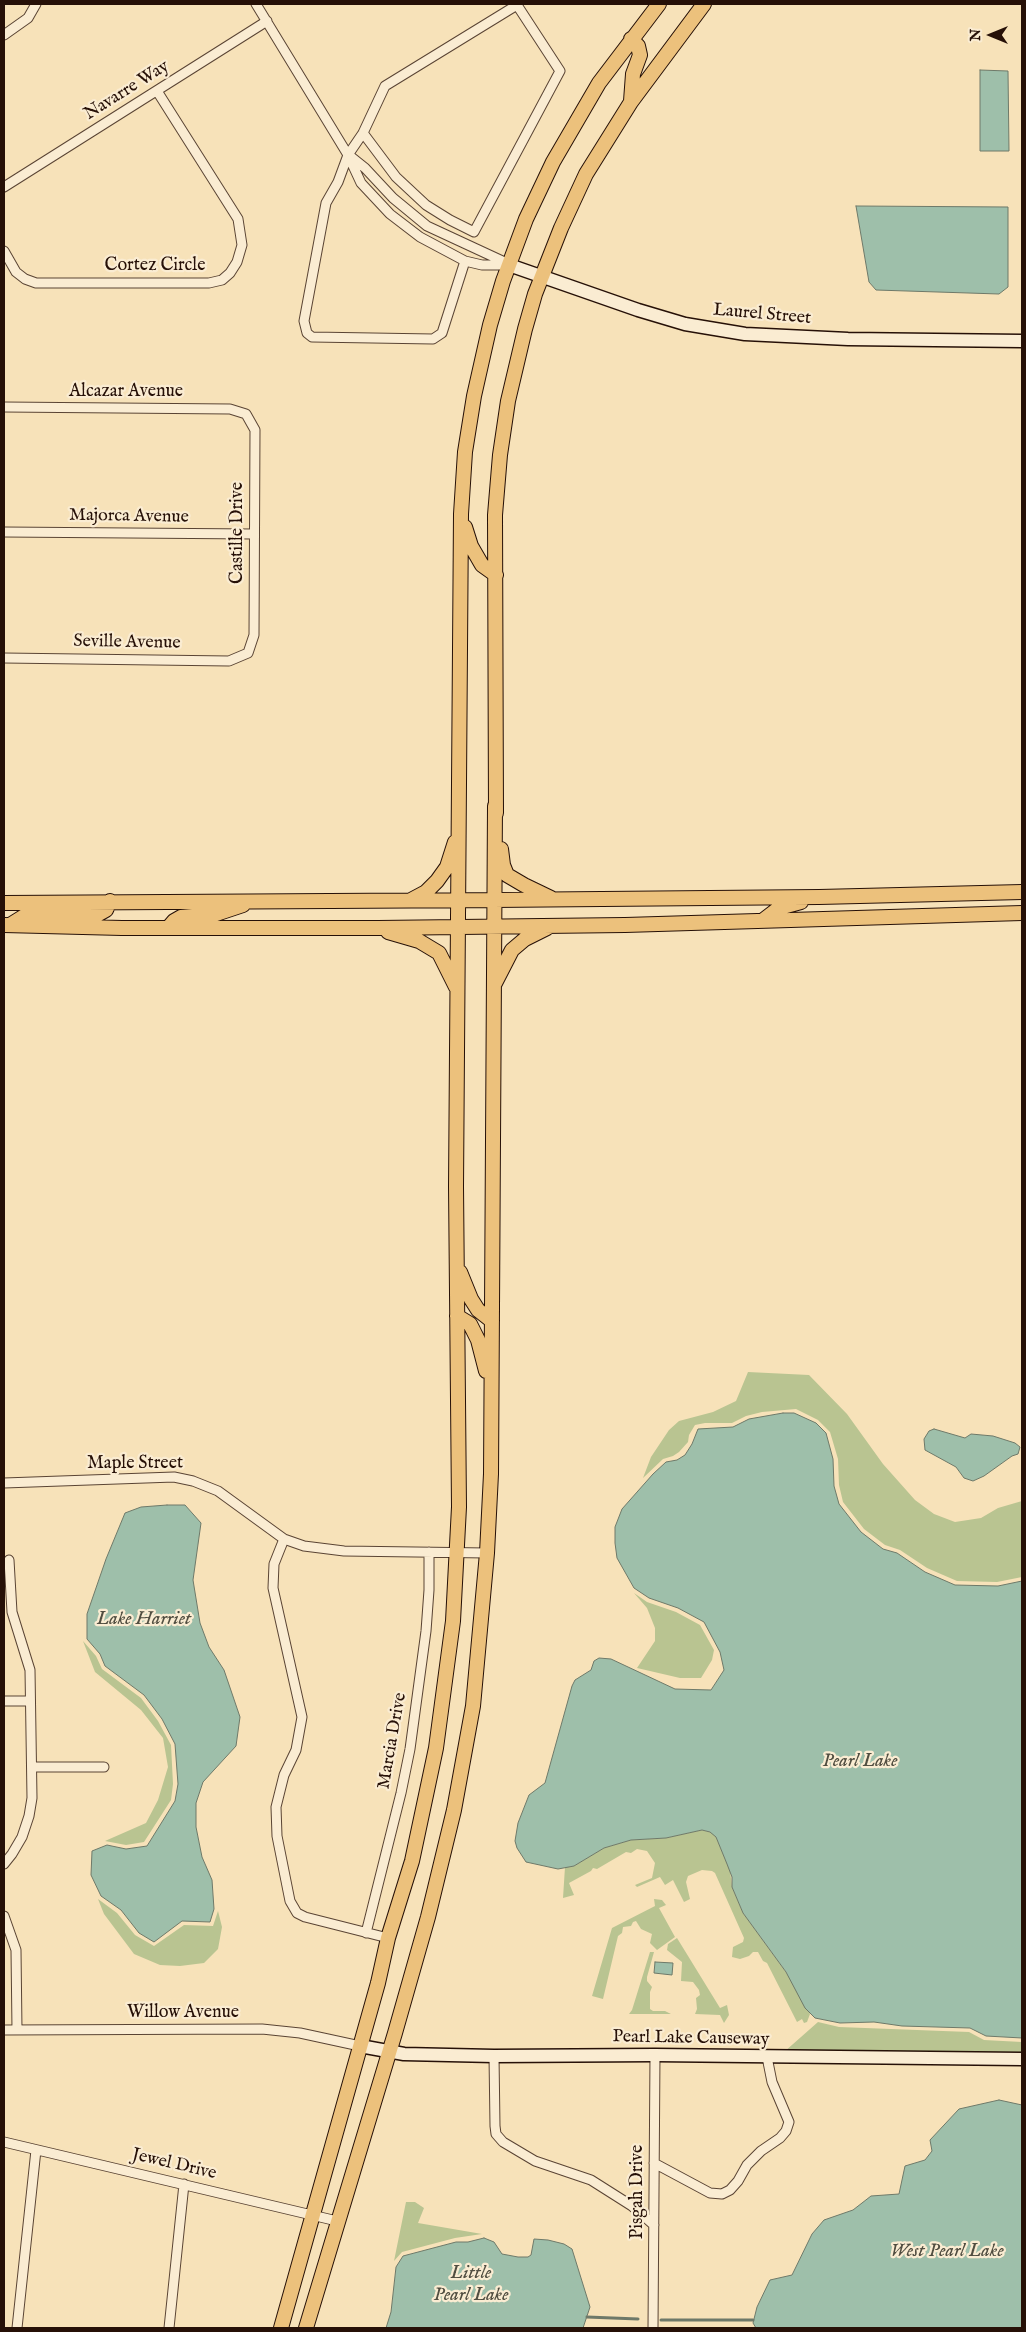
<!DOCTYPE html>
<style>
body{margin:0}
#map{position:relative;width:1026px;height:2332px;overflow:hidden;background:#f7e2b9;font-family:"IM FELL English",serif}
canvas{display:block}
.frame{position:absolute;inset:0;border:5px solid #261007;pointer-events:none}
.north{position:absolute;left:966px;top:10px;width:50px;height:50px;-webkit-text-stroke:4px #faecd2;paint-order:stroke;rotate:270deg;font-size:14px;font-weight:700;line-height:20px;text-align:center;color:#261007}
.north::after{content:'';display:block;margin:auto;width:18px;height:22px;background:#261007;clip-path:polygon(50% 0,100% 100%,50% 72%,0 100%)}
</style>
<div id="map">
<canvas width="1026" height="2332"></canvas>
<div class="frame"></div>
<div class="north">N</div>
</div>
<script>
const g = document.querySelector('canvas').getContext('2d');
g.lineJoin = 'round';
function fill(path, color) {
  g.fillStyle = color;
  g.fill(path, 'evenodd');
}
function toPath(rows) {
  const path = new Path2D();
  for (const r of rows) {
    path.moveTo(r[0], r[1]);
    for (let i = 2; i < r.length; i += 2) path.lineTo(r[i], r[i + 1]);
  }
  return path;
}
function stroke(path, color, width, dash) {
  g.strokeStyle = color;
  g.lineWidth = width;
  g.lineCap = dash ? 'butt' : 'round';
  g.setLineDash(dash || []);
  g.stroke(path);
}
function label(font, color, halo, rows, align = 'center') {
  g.font = font + ' "IM FELL English",serif';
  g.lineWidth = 4.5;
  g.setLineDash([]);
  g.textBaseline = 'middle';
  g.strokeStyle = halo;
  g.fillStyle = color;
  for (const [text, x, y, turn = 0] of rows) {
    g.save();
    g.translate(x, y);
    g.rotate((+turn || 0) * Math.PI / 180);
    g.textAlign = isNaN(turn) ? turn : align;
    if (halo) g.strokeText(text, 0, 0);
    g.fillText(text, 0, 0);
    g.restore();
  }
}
const green = toPath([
 [748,1372,809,1375,847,1414,883,1464,915,1500,934,1514,955,1522,981,1518,998,1508,1022,1501,1022,1577,997,1582,957,1581,927,1568,900,1550,885,1545,864,1529,843,1502,839,1485,838,1459,830,1432,818,1420,796,1409,762,1412,746,1416,732,1423,705,1423,695,1425,689,1435,688,1442,679,1452,673,1456,663,1459,643,1478,651,1457,669,1430,679,1421,713,1412,736,1401],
 [634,1593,647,1602,676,1612,700,1625,714,1650,712,1660,701,1678,680,1678,637,1668,655,1641,655,1628,647,1608],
 [83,1641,96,1656,102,1669,141,1698,158,1721,171,1745,173,1784,171,1800,144,1842,126,1845,105,1841,146,1823,158,1800,168,1767,163,1738,141,1710,95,1672],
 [702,1830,713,1833,716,1837,730,1870,732,1887,743,1913,796,1986,810,2014,807,2022,804,2023,802,2019,797,2022,767,1963,763,1961,758,1952,753,1952,749,1956,740,1959,732,1957,733,1947,743,1942,744,1938,715,1873,712,1871,702,1870,688,1876,686,1882,690,1899,684,1902,673,1880,665,1885,660,1877,637,1887,635,1885,652,1878,655,1863,647,1851,637,1849,631,1853,626,1852,597,1869,593,1868,591,1871,569,1883,574,1895,563,1898,565,1867,574,1866,604,1848,631,1840,666,1838],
 [98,1899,117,1913,135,1935,154,1946,184,1925,213,1926,218,1911,222,1927,218,1949,204,1963,180,1966,160,1965,134,1954,104,1914],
 [654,1899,662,1900,666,1905,659,1908,675,1937,657,1950,650,1943,652,1934,641,1929,636,1921,633,1922,631,1926,623,1927,622,1933,618,1936,603,1999,592,1996,612,1928,655,1906],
 [677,1938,720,2008,727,2005,729,2015,724,2023,720,2015,695,2014,697,2009,696,1998,700,1995,699,1990,693,1982,681,1981,682,1962,667,1950,668,1944],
 [650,1952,654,1952,647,1977,647,1981,652,1987,650,1992,650,2009,653,2011,665,2011,671,2014,629,2014,632,2010],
 [818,2022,839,2027,969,2032,984,2040,1022,2042,1022,2054,784,2052],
 [406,2202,415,2202,424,2208,418,2223,482,2234,455,2238,402,2252,394,2261]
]);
const water = toPath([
 [980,70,1008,71,1009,151,980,151,980,70],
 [856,206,1008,207,1008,287,999,294,876,290,869,282,856,206],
 [783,1413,794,1413,816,1423,826,1433,833,1459,834,1486,839,1504,861,1532,883,1549,897,1553,925,1572,955,1585,998,1586,1022,1581,1022,2038,986,2036,970,2028,902,2026,874,2022,840,2023,815,2018,805,2008,786,1972,743,1913,732,1887,732,1877,727,1864,716,1837,710,1832,702,1830,666,1838,631,1840,604,1848,574,1866,558,1869,526,1862,517,1848,515,1841,518,1823,529,1795,545,1783,572,1686,575,1680,591,1670,594,1661,599,1658,611,1659,675,1689,711,1690,724,1670,720,1652,704,1622,678,1608,649,1598,634,1588,617,1558,615,1543,615,1527,622,1509,653,1474,666,1462,677,1460,685,1455,692,1444,698,1429,733,1427,749,1419,783,1413],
 [934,1429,965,1438,971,1434,993,1436,1015,1443,1020,1447,1018,1454,1012,1456,984,1476,973,1481,964,1478,956,1467,925,1450,924,1439,929,1431,934,1429],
 [167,1505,185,1505,201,1523,193,1580,200,1623,209,1647,224,1670,240,1717,236,1746,203,1782,196,1803,196,1827,202,1857,212,1880,214,1909,210,1922,182,1921,154,1942,139,1933,121,1910,101,1896,91,1875,92,1851,107,1845,126,1849,147,1846,175,1801,178,1784,175,1744,162,1719,144,1695,105,1666,100,1654,87,1639,87,1614,106,1559,125,1513,141,1507,167,1505],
 [655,1962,673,1963,672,1975,654,1973,655,1962],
 [999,2100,1022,2105,1022,2328,756,2328,753,2323,757,2307,770,2280,792,2275,812,2234,824,2220,853,2210,871,2196,899,2194,905,2166,925,2160,932,2151,930,2140,959,2109,999,2100],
 [484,2238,494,2242,502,2254,518,2257,528,2257,531,2255,534,2239,548,2240,564,2244,572,2249,590,2307,583,2328,386,2328,391,2312,396,2267,403,2256,456,2242,468,2242,484,2238]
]);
const stream = toPath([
 [587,2317,638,2319],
 [661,2320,753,2320]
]);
const street = toPath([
 [256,4,348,155,361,183,390,214,420,237,465,261,482,265,509,265],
 [4,35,28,18,36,4],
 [363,133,396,177,426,205,450,220,474,232,560,71,517,5,385,86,363,133,348,155,338,182,326,203,304,321,307,333,312,337,433,339,442,333,465,261],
 [350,156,365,168,393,198,427,226,509,264],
 [4,187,267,21],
 [4,251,16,272,25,279,36,283,209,283,222,280,230,273,237,262,242,245,238,219,157,91],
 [4,407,230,409,246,414,255,430,254,635,248,653,229,661,4,658],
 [4,532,254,534],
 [4,1483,174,1477,193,1481,218,1491,284,1539,304,1546,344,1551,487,1553],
 [284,1539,274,1564,273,1588,302,1717,296,1750,284,1775,276,1807,277,1836,290,1901,297,1913,305,1917,388,1938],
 [4,1701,30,1701],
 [32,1767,104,1767],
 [4,1864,12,1854,22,1837,29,1816,32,1798,30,1670,12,1612,9,1560],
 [4,1916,16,1950,17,2030],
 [366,1933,401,1793,410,1749,426,1631,429,1590,429,1552],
 [4,2030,262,2029,300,2033,360,2046],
 [494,2056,495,2126,496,2134,503,2142,535,2161,591,2180,632,2206,654,2225],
 [4,2142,337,2221],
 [654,2163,710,2193,722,2194,730,2190,738,2181,747,2165,761,2151,780,2138,786,2131,789,2122,772,2082,767,2057],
 [17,2328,36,2150],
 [169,2328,184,2184],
 [653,2328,655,2055]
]);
const secondary = toPath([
 [509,265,638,310,685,324,745,334,848,339,1022,341],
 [360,2046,404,2054,494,2056,655,2055,1022,2059]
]);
const primary = toPath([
 [631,101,633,74,640,55,638,46,631,39],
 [465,527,471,546,482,565,496,575],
 [496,813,495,515,500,455,508,401,525,329,535,294,561,228,586,174,631,102,704,4],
 [501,849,503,865,507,875,524,885,551,898],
 [411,900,426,892,437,881,447,867,455,842],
 [4,903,493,900,819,897,1022,892],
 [762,921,779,908,801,902],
 [4,925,122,928,378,928,625,925,1022,913],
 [10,925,26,915,97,915,106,910,110,901],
 [168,928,174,921,181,917,216,914,243,905],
 [388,932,419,941,439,953,456,987],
 [495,983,512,950,525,939,547,928],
 [460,1272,471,1299,478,1310,492,1321],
 [457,1316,470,1324,478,1340,486,1371],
 [281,2328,378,1983,388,1938,412,1861,436,1748,453,1621,459,1507,456,1186,461,514,465,452,474,396,490,325,503,281,526,219,553,162,599,83,659,4],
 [306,2328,395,2033,428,1917,454,1810,473,1706,487,1553,491,1474,495,806]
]);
const streetNames = [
 ["Navarre Way",127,91,-32],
 ["Cortez Circle",155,266],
 ["Laurel Street",762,315,5],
 ["Alcazar Avenue",126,392],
 ["Majorca Avenue",129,517,1],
 ["Castille Drive",238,533,-90],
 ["Seville Avenue",127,643,1],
 ["Maple Street",135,1464],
 ["Marcia Drive",393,1741,-80],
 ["Willow Avenue",183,2013],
 ["Pearl Lake Causeway",691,2039,1],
 ["Jewel Drive",174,2165,13],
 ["Pisgah Drive",638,2192,-90]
];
const waterNames = [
 ["Lake Harriet",144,1620],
 ["Pearl Lake",860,1762],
 ["West Pearl Lake",947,2252],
 ["Little",471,2274],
 ["Pearl Lake",471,2296]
];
fill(green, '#b9c491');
fill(water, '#9ebfaa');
stroke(water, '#6e7969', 1);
stroke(stream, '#6e7969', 3);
stroke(street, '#5a4434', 11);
stroke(secondary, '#261007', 15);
stroke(primary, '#261007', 16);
stroke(street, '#faecd2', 9);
stroke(secondary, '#faecd2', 12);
stroke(primary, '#ecc17c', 14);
label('18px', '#261007', '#faecd2', streetNames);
label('italic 19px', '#504d40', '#faecd2', waterNames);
</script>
